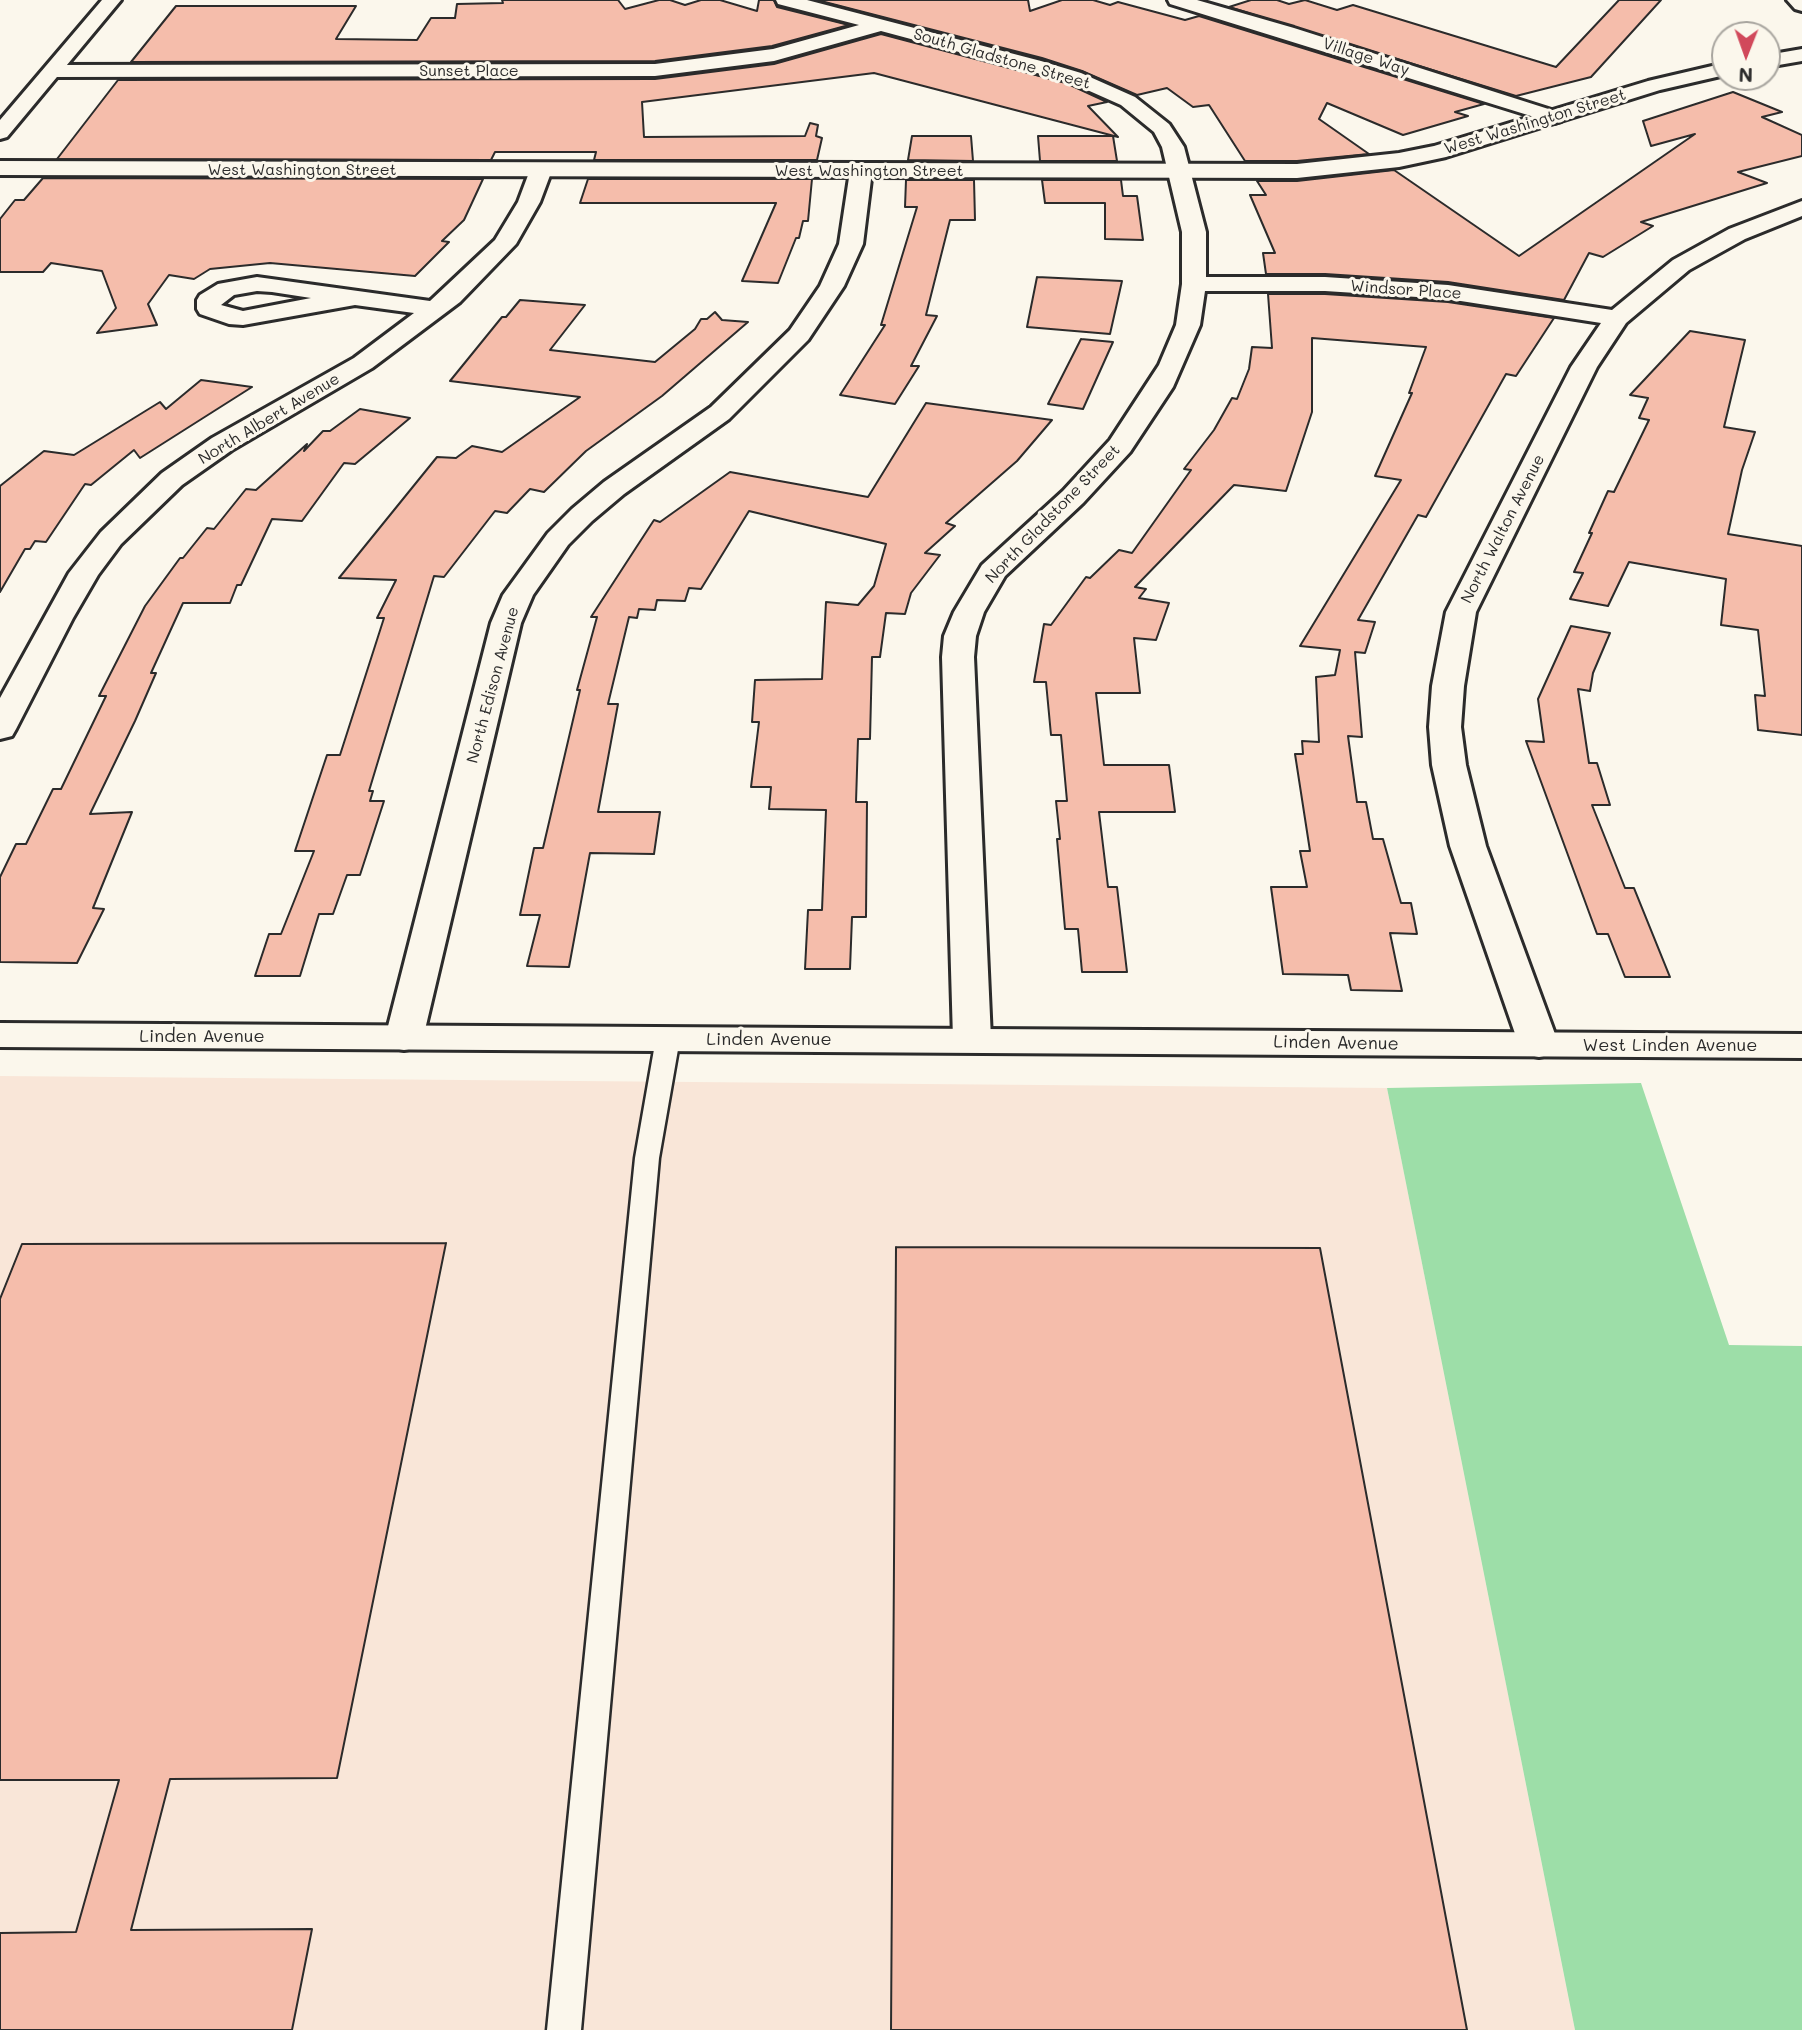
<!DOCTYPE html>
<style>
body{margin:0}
#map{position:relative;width:1802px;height:2030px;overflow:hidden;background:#fbf7ec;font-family:Mali,sans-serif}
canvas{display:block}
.north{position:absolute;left:1711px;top:21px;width:70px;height:70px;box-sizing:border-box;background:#fbf7ec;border:2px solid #a8a59f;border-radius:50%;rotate:181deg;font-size:19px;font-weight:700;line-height:28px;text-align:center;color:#2b2b2b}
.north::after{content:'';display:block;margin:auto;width:24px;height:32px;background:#d1495b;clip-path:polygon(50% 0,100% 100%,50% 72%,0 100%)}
</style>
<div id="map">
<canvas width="1802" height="2030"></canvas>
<div class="north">N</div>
</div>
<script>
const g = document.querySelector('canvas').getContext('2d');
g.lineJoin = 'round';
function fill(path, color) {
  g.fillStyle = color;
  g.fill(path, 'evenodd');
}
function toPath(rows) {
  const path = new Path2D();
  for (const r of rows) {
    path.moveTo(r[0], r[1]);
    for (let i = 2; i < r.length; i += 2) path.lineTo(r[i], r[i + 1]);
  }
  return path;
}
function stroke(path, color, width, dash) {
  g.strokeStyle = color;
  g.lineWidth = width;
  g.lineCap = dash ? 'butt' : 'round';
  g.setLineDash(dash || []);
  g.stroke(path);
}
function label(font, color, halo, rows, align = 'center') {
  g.font = font + ' Mali,sans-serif';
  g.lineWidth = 6;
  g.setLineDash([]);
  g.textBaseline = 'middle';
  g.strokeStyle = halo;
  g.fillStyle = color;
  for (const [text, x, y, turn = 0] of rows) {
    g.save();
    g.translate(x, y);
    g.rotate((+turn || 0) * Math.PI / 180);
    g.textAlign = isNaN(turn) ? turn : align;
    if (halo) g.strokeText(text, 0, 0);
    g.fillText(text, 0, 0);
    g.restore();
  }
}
const built = toPath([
 [0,1076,1387,1088,1575,2030,0,2030]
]);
const green = toPath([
 [1641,1083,1729,1345,1802,1346,1802,2030,1575,2030,1387,1088]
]);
const building = toPath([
 [502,0,618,0,625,9,659,0,670,0,685,5,701,0,720,0,757,11,759,0,774,0,777,7,849,25,772,46,655,61,131,62,176,6,356,6,336,39,417,40,431,18,455,18,457,4,503,3,502,0],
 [817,0,1028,0,1030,11,1062,0,1093,0,1110,5,1118,2,1185,20,1199,16,1484,104,1455,112,1468,116,1403,135,1327,103,1319,119,1369,154,1297,161,1245,161,1209,105,1193,107,1167,88,1137,95,1082,71,1042,58,817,0],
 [1251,0,1277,0,1289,4,1305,0,1337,10,1353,5,1556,67,1619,0,1661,0,1591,77,1516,96,1229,7,1251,0],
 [881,34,1066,83,1107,102,1088,106,1118,137,874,73,642,102,644,137,805,136,810,123,818,125,816,136,822,138,817,160,594,160,596,152,495,152,491,160,57,159,118,80,655,79,774,64,881,34],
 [1733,92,1782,112,1762,117,1802,135,1802,156,1738,172,1767,183,1641,222,1653,226,1603,257,1589,253,1564,300,1448,282,1325,274,1266,274,1263,253,1275,253,1250,195,1266,195,1257,181,1297,181,1394,170,1519,256,1695,134,1651,146,1643,121,1733,92],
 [912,136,971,136,973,161,908,160,912,136],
 [1038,136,1113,136,1117,161,1040,161,1038,136],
 [43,178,483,179,464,220,442,241,449,242,415,276,270,263,210,269,194,279,169,275,148,304,157,325,97,333,116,308,102,271,51,263,43,272,0,272,0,219,15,200,24,200,43,178],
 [588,179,812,179,808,221,803,221,799,238,796,238,778,283,742,281,776,203,580,203,588,179],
 [906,180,974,180,975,220,950,220,926,315,937,316,911,366,919,366,895,404,840,395,885,325,881,325,917,207,905,207,906,180],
 [1042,180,1121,180,1123,196,1137,196,1143,240,1105,239,1105,203,1045,203,1042,180],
 [1037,277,1122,281,1110,334,1027,327,1037,277],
 [1268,294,1325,294,1448,302,1554,318,1516,376,1506,374,1426,517,1418,515,1358,620,1375,622,1365,653,1355,652,1362,737,1348,736,1357,802,1366,802,1373,839,1383,839,1401,903,1411,903,1417,934,1390,933,1402,991,1351,990,1348,975,1283,974,1271,887,1307,887,1300,851,1310,851,1295,754,1303,754,1302,741,1319,742,1316,677,1335,675,1340,650,1300,646,1401,480,1375,476,1412,393,1409,393,1426,347,1312,338,1312,412,1286,491,1234,485,1135,587,1146,589,1139,598,1169,603,1156,640,1134,638,1140,693,1096,693,1104,765,1169,765,1175,812,1099,812,1108,887,1117,887,1127,972,1082,972,1078,929,1065,929,1057,839,1060,839,1056,801,1067,801,1061,735,1051,735,1046,682,1034,682,1044,624,1051,625,1086,577,1090,578,1119,550,1132,553,1191,470,1184,469,1214,430,1232,398,1237,399,1249,369,1252,347,1272,348,1268,294],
 [520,300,585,305,550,350,655,362,695,329,701,319,707,319,715,312,722,320,748,322,662,396,586,451,544,492,530,489,507,513,495,511,444,577,434,576,369,791,373,791,370,801,384,801,360,875,347,875,333,914,319,914,300,976,255,976,269,934,281,934,314,851,295,851,327,755,340,755,384,618,377,618,396,580,339,578,437,457,456,458,472,446,502,452,580,397,450,381,502,317,506,317,520,300],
 [1690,331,1745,340,1724,427,1755,432,1742,470,1728,534,1802,546,1802,735,1758,730,1755,695,1765,696,1758,630,1721,625,1726,579,1629,562,1608,606,1570,599,1583,573,1574,572,1592,533,1589,533,1608,491,1614,492,1649,420,1639,418,1648,398,1630,395,1690,331],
 [1081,339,1113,342,1083,409,1048,404,1081,339],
 [201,380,252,387,140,458,134,450,91,485,85,484,46,542,35,541,30,549,25,549,0,592,0,486,44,451,74,455,160,402,166,409,201,380],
 [926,403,1052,420,1017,461,946,523,955,526,925,553,940,555,911,593,905,614,886,613,880,657,872,657,870,739,858,739,856,802,867,802,866,917,852,917,850,969,805,969,808,910,822,910,826,810,769,809,771,787,751,787,759,722,752,722,755,680,822,679,826,602,858,605,874,586,886,544,749,511,701,589,689,588,685,601,657,600,655,610,639,609,637,618,629,617,608,704,618,704,598,812,660,812,654,854,590,853,569,967,527,966,540,915,520,915,534,848,543,848,580,690,577,690,597,617,591,617,654,520,660,522,730,472,868,497,926,403],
 [360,409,410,418,355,464,344,463,302,521,272,519,241,585,237,585,230,603,183,603,151,673,156,673,135,721,90,814,132,812,93,908,104,909,77,963,0,962,0,877,16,844,26,844,53,789,61,789,106,696,99,696,145,606,180,558,183,558,207,528,214,529,246,489,256,490,307,444,304,451,323,431,330,431,360,409],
 [1571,626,1610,633,1593,673,1590,691,1578,689,1589,763,1597,763,1610,805,1592,805,1625,888,1634,888,1670,977,1625,977,1608,934,1597,934,1526,741,1544,742,1538,699,1571,626],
 [446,1243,337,1778,170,1779,131,1930,312,1929,292,2030,0,2030,0,1933,76,1932,119,1780,0,1780,0,1299,22,1244,446,1243],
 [896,1247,1320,1248,1467,2030,891,2030,896,1247]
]);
const service = toPath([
 [668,1031,676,1033,680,1038,659,1158,581,2030,547,2030,635,1158,656,1038,660,1033,668,1031]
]);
const minor = toPath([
 [776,0,807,0,1041,61,1081,73,1135,97,1169,124,1184,147,1206,232,1206,277,1325,277,1448,285,1612,310,1673,260,1729,229,1802,201,1802,216,1745,239,1689,270,1626,323,1597,367,1476,612,1464,686,1461,727,1466,765,1486,846,1559,1045,1553,1054,1539,1057,1525,1054,1519,1045,1450,846,1432,765,1429,727,1432,686,1446,612,1571,367,1601,323,1448,299,1325,291,1205,291,1200,325,1173,387,1130,452,1083,503,1005,576,984,612,976,636,974,657,991,1039,986,1048,972,1051,958,1048,953,1039,942,657,944,636,954,612,982,565,1063,491,1110,440,1159,365,1176,325,1182,284,1182,232,1162,147,1154,132,1121,105,1067,81,881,31,774,61,655,76,53,77,46,75,43,71,46,67,53,65,655,64,773,49,859,25,778,4,776,0],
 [1168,0,1197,0,1294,28,1561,113,1564,117,1561,121,1554,123,1547,121,1170,4,1168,0],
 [541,163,549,165,552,170,540,202,516,244,460,302,372,368,232,450,182,485,121,544,98,575,73,618,16,729,12,736,0,739,0,698,69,573,101,532,162,473,212,438,354,358,414,313,355,305,243,325,229,324,200,314,197,309,197,300,200,295,218,284,257,277,430,301,495,240,518,202,530,170,533,165,541,163],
 [257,291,272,292,311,298,243,311,221,305,234,295,257,291],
 [861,164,869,166,872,171,863,244,844,286,808,340,729,419,624,494,592,521,568,545,533,595,521,623,423,1038,418,1047,404,1050,390,1047,385,1038,491,623,503,595,548,533,572,509,604,482,711,407,790,330,820,286,839,244,850,171,853,166,861,164]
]);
const tertiary = toPath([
 [102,0,121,0,7,137,0,139,0,120,102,0],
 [1787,0,1802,0,1802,11,1795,9,1787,0],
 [1802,49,1802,61,1767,67,1767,55,1802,49],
 [1725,63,1725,75,1660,90,1446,157,1399,167,1297,178,0,175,0,161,1297,164,1399,153,1434,146,1648,81,1725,63],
 [0,1023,1802,1034,1802,1058,0,1047,0,1023]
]);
const farStreetnames = [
 ["Village Way",1366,57,18],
 ["South Gladstone Street",1002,59,16],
 ["Sunset Place",469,71],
 ["West Washington Street",1535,122,-17],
 ["West Washington Street",302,170],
 ["West Washington Street",869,171],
 ["Windsor Place",1406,290,4],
 ["North Albert Avenue",269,419,-31],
 ["North Gladstone Street",1053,514,-46],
 ["North Walton Avenue",1503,529,-63],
 ["North Edison Avenue",493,685,-75]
];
const streetNames = [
 ["Linden Avenue",202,1036],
 ["Linden Avenue",769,1039],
 ["Linden Avenue",1336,1043,1],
 ["West Linden Avenue",1670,1045]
];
fill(built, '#f9e6d8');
fill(green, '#9ddea8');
fill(building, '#f5bdab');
stroke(building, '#2b2b2b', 2);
stroke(service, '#2b2b2b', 5);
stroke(minor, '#2b2b2b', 6);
stroke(tertiary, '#2b2b2b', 6);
fill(service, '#fbf7ec');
fill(minor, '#fbf7ec');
fill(tertiary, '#fbf7ec');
label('16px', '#2b2b2b', '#fbf7ec', farStreetnames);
label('18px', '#2b2b2b', '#fbf7ec', streetNames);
</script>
